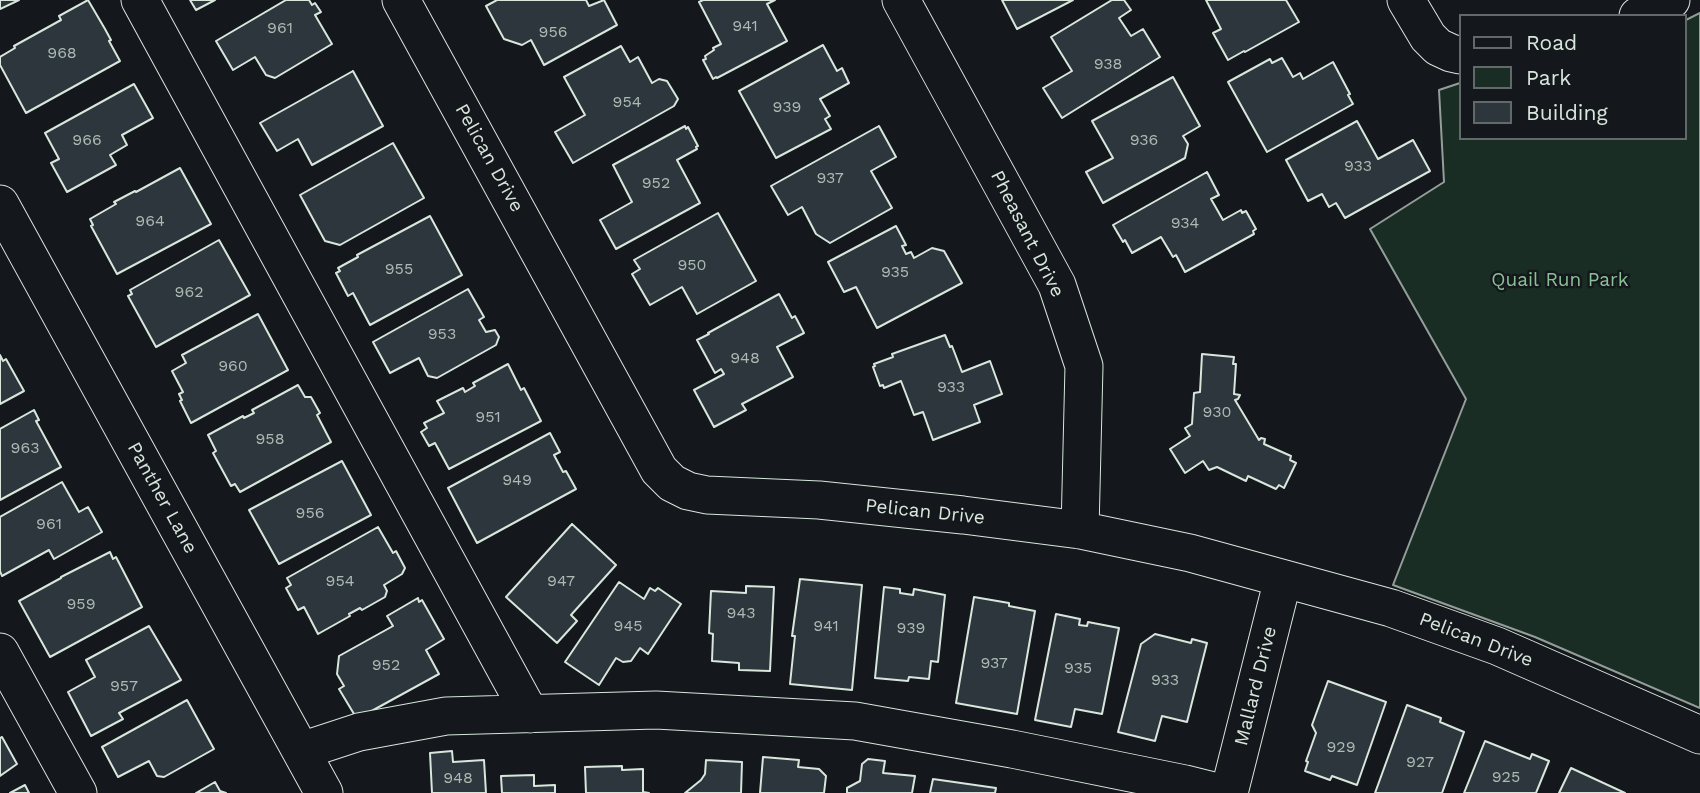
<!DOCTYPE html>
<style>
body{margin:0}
#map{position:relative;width:1700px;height:793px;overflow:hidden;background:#14181c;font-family:"Work Sans",sans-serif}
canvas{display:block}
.legend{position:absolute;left:1459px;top:14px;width:228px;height:126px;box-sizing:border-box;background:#14181c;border:2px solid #626a69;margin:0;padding:9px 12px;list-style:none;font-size:21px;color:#d8e6dc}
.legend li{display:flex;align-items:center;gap:14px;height:35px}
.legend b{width:35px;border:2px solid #626a69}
</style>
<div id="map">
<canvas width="1700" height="793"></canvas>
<ul class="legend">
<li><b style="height:9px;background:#14181c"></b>Road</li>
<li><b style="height:19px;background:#1a2d24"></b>Park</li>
<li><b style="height:19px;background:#2c363c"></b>Building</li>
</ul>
</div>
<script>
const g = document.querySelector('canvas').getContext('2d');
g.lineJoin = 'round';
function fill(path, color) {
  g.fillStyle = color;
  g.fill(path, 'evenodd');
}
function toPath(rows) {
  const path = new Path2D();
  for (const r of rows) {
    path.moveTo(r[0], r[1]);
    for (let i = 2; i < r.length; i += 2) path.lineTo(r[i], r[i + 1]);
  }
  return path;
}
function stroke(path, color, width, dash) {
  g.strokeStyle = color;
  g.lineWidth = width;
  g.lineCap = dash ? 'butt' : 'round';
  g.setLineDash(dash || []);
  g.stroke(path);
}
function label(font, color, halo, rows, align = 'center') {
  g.font = font + ' "Work Sans",sans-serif';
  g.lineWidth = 5;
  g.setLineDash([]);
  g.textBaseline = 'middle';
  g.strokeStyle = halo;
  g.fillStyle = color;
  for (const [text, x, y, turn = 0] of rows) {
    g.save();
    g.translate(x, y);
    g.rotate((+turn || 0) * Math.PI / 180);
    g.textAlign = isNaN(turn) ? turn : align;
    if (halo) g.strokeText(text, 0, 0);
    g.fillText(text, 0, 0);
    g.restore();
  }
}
const green = toPath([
 [1700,13,1700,708,1535,637,1393,585,1466,399,1370,229,1444,182,1439,90,1460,83,1460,138,1684,138,1684,21,1700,13]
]);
const building = toPath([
 [0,0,19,0,0,9,0,0],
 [88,0,105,29,111,40,109,41,120,61,26,113,0,65,0,57,15,48,14,46,61,20,59,16,88,0],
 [190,0,215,0,196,10,190,0],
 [286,0,309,0,312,5,315,3,321,12,315,15,332,44,275,78,266,75,255,57,233,70,216,41,286,0],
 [497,0,586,0,589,6,604,0,617,25,544,65,531,40,522,45,504,39,486,6,497,0],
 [703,0,775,0,767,4,787,41,717,78,716,77,713,79,703,60,706,59,705,56,714,50,713,48,721,44,699,2,703,0],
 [1002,0,1073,0,1017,29,1002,0],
 [1112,0,1124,0,1131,10,1119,18,1131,36,1143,29,1160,57,1062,118,1043,88,1072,71,1051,37,1112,0],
 [1206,0,1286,0,1299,22,1245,52,1244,51,1228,60,1213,33,1221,29,1206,0],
 [823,45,837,71,842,68,849,83,820,99,830,116,825,119,831,129,776,158,739,91,823,45],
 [621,46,630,62,638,57,652,83,659,79,667,81,678,99,674,106,573,163,555,132,585,115,564,77,621,46],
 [1282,58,1293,77,1300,73,1303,79,1333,62,1350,94,1348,95,1353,104,1267,152,1228,82,1270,59,1272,63,1282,58],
 [353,71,383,126,312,165,298,139,277,151,260,123,353,71],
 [1173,77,1200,126,1183,136,1188,144,1185,158,1103,203,1086,172,1113,158,1092,121,1173,77],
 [134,84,153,118,122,135,127,145,110,155,116,165,67,192,51,163,59,159,45,133,134,84],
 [1357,121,1378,159,1413,140,1430,171,1345,218,1336,203,1329,207,1322,194,1308,201,1286,160,1357,121],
 [685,126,686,129,688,127,698,146,696,147,697,149,677,160,700,203,616,249,600,220,632,202,613,165,685,126],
 [879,126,896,157,871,171,892,208,830,243,816,234,802,207,788,215,771,186,879,126],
 [393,143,424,198,340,245,325,241,300,195,393,143],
 [180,168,211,224,117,274,91,226,93,225,90,219,116,204,114,202,135,191,136,192,180,168],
 [1207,172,1219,195,1211,199,1223,220,1241,210,1242,213,1246,211,1256,229,1253,231,1254,234,1185,272,1176,255,1173,257,1161,237,1132,253,1125,240,1123,242,1113,225,1207,172],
 [718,213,756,281,697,314,682,287,650,305,632,274,640,269,634,260,718,213],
 [430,216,462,275,370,325,353,293,348,296,336,273,340,271,338,268,358,257,357,255,430,216],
 [896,226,906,245,902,246,906,254,911,252,914,258,932,248,944,251,962,283,877,328,856,287,844,292,828,262,896,226],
 [219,240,250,295,156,347,128,296,132,294,130,290,219,240],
 [468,289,484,317,479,320,486,332,495,330,499,337,496,345,437,378,428,376,419,358,390,373,373,342,468,289],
 [779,294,792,318,795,316,804,333,777,347,793,377,742,404,746,410,714,427,694,390,724,374,721,369,715,373,697,340,709,334,708,333,779,294],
 [258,314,288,370,191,423,180,401,182,400,179,394,183,392,172,371,186,363,182,355,258,314],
 [945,335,950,347,952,346,962,372,990,361,1002,394,974,405,980,422,933,440,923,412,914,415,901,381,884,388,883,385,880,386,873,367,875,366,874,364,893,357,892,354,945,335],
 [1202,354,1234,357,1233,364,1236,364,1234,394,1240,395,1238,399,1235,400,1259,440,1261,438,1265,439,1264,444,1291,456,1290,460,1296,463,1284,488,1279,485,1276,489,1248,476,1246,481,1217,467,1209,470,1203,461,1185,473,1170,449,1190,436,1185,428,1192,424,1194,393,1200,392,1202,354],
 [0,355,3,361,6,359,24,391,0,404,0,355],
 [508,364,521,390,524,388,541,421,449,469,435,443,429,446,421,432,427,428,424,423,444,413,437,401,463,388,465,392,475,386,473,383,508,364],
 [298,385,305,397,311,397,320,413,317,415,331,442,240,492,235,484,231,486,213,453,216,451,208,435,243,416,244,418,254,413,252,410,298,385],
 [34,410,39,420,36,421,61,467,0,500,0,429,34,410],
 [550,433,560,452,554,455,563,472,566,471,576,489,477,543,448,488,550,433],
 [342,461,371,515,279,564,249,510,342,461],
 [62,482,79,512,88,507,102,532,54,559,49,550,2,576,0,571,0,517,62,482],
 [572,524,616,565,571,615,577,621,557,643,506,597,572,524],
 [378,527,393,553,396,551,405,568,402,574,384,585,387,591,385,597,362,610,360,608,349,614,350,616,318,634,304,607,298,610,286,588,291,585,287,578,378,527],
 [110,552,113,559,116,557,142,607,50,657,19,601,61,578,61,577,110,552],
 [800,579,862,585,852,690,790,684,795,636,792,636,800,579],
 [619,582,644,599,650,588,655,591,658,588,681,604,648,654,640,648,631,661,623,662,616,658,599,685,565,662,619,582],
 [746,586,774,587,770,671,739,670,739,663,712,661,713,634,709,633,711,591,746,593,746,586],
 [884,587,900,589,900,593,913,595,914,589,945,595,938,662,931,661,929,679,909,677,908,681,875,678,884,587],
 [974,597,1009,603,1009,606,1035,611,1017,714,956,703,974,597],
 [418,598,419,602,422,600,444,639,426,650,439,674,357,719,339,689,344,686,337,674,339,656,393,626,387,616,418,598],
 [1056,614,1080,619,1079,625,1087,626,1088,622,1119,628,1102,714,1075,709,1071,727,1035,720,1056,614],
 [149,626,181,680,119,713,123,719,91,736,68,692,95,677,86,660,149,626],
 [1155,634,1191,643,1192,639,1207,643,1187,722,1162,716,1155,741,1118,732,1141,644,1155,634],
 [1328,681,1386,702,1357,785,1332,776,1330,780,1305,771,1308,762,1306,761,1316,733,1312,725,1328,681],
 [187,700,214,749,164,777,157,776,149,761,118,777,102,747,187,700],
 [1407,705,1441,718,1440,722,1464,732,1442,793,1375,793,1407,705],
 [2,737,17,764,0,776,0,738,2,737],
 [1485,741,1530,759,1532,754,1549,761,1536,793,1464,793,1485,741],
 [452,751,453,762,484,760,486,793,432,793,430,753,452,751],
 [763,757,799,760,798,767,819,769,826,776,824,793,760,793,763,757],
 [868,759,885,761,883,773,915,776,912,793,847,793,847,788,860,781,862,764,868,759],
 [706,760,742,762,741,793,685,793,701,780,705,774,706,760],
 [622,766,622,770,643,769,643,792,649,793,586,793,585,767,622,766],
 [1571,768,1625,793,1559,793,1571,768],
 [534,775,534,786,555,785,555,793,502,793,501,776,534,775],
 [933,779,996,788,995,793,930,793,933,779],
 [215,782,220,791,226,793,196,793,215,782],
 [25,785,29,793,10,793,25,785]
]);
const minor = toPath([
 [140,0,530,714],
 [401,0,659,470,672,483,688,491,707,495,819,500,963,515,1080,530,1190,553,1391,608,1497,646,1700,735],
 [901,0,1057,285,1084,366,1080,530],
 [1406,0,1428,37,1438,47,1451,53,1460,55],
 [1638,16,1671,0],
 [0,204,324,793],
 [0,652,78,793],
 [301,751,359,732,446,716,656,710,855,721,1012,749,1185,784,1221,793],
 [1229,793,1283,579]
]);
const numberNames = [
 ["941",745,26],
 ["961",280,28],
 ["956",553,32],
 ["968",62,53],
 ["938",1108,64],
 ["954",627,102],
 ["939",787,107],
 ["966",87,140],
 ["936",1144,140],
 ["933",1358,166],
 ["937",830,178],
 ["952",656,183],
 ["964",150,221],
 ["934",1185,223],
 ["950",692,265],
 ["955",399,269],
 ["935",895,272],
 ["962",189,292],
 ["953",442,334],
 ["948",745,358],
 ["960",233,366],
 ["933",951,387],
 ["930",1217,412],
 ["951",488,417],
 ["958",270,439],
 ["963",25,448],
 ["949",517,480],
 ["956",310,513],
 ["961",49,524],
 ["954",340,581],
 ["947",561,581],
 ["959",81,604],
 ["943",741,613],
 ["945",628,626],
 ["941",826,626],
 ["939",911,628],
 ["937",994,663],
 ["952",386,665],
 ["935",1078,668],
 ["933",1165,680],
 ["957",124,686],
 ["929",1341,747],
 ["927",1420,762],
 ["925",1506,777],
 ["948",458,778]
];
const streetNames = [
 ["Pelican Drive",489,158,61],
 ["Pheasant Drive",1027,234,63],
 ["Panther Lane",162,498,61],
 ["Pelican Drive",925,512,6],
 ["Pelican Drive",1476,640,21],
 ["Mallard Drive",1256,686,-76]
];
const parkNames = [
 ["Quail Run Park",1560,280]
];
fill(green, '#1a2d24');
stroke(green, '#939e99', 2);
fill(building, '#2c363c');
stroke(building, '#d8e6dc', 2);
stroke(minor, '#d8e6dc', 39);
stroke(minor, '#14181c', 37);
label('16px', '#adbab4', null, numberNames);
label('19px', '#d8e6dc', '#14181c', streetNames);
label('19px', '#8ac095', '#14181c', parkNames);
</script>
